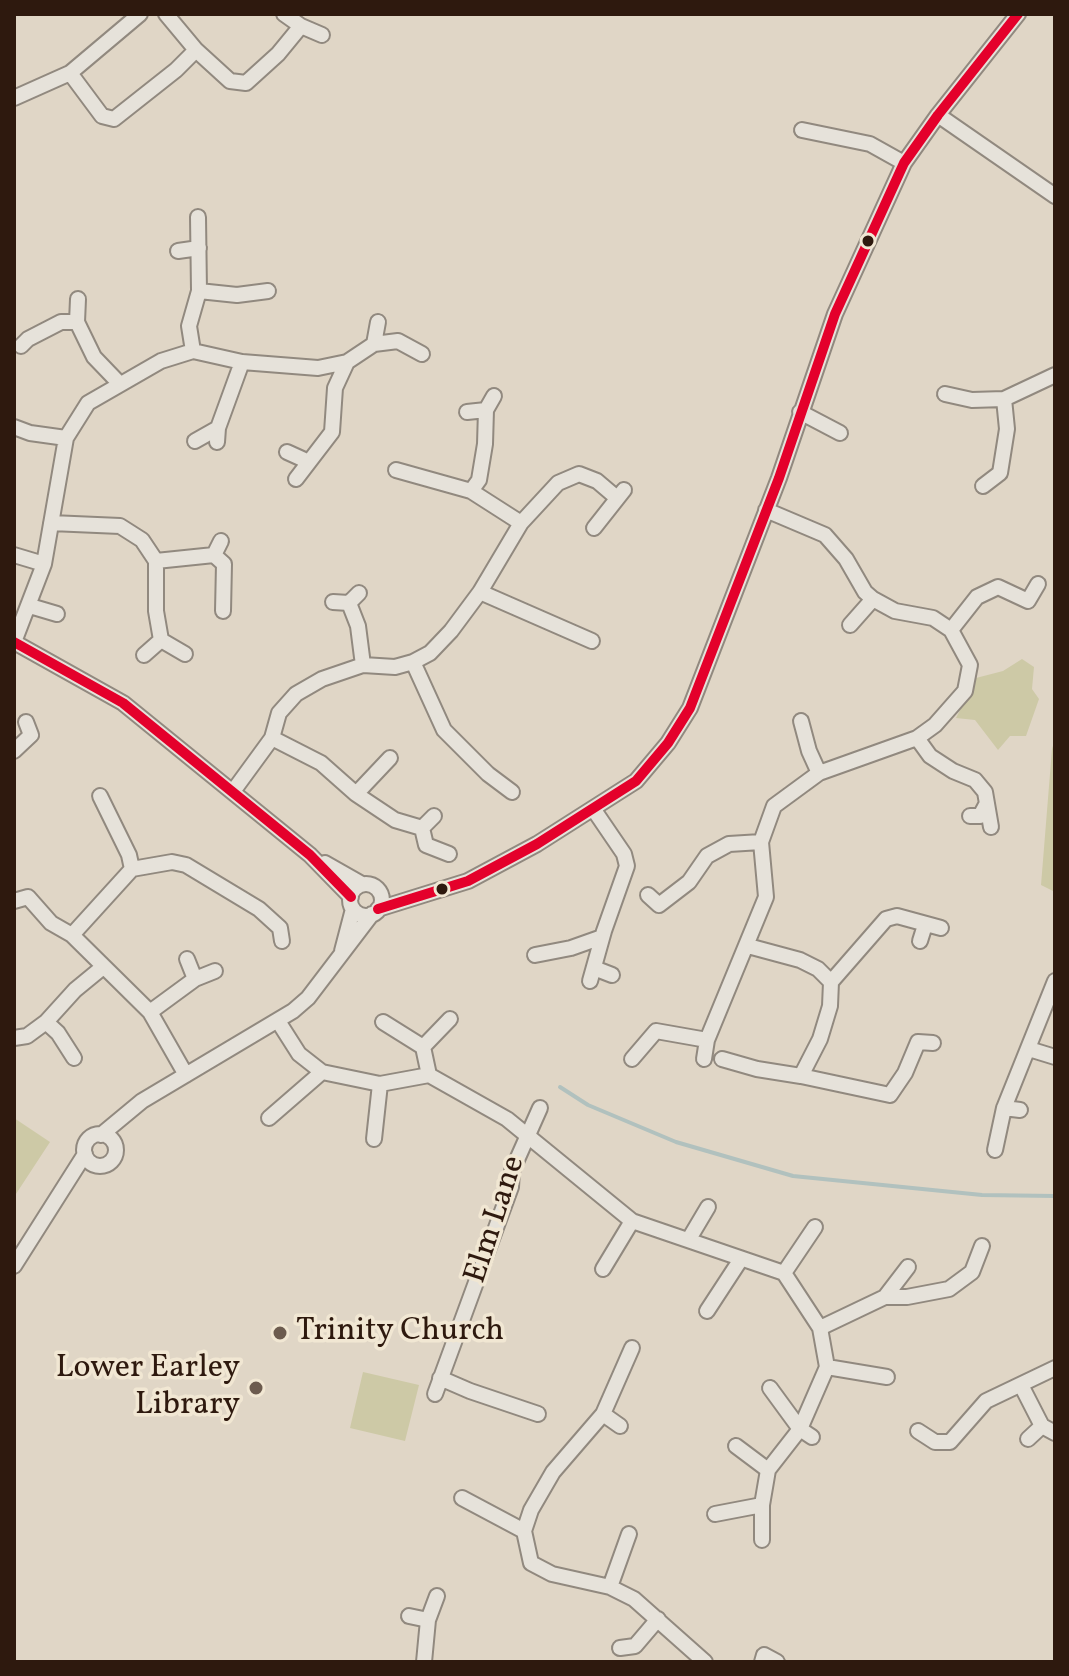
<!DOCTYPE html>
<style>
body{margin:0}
#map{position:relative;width:1069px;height:1676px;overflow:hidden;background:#e0d6c6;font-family:Vollkorn,serif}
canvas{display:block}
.frame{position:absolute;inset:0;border:16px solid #2e190e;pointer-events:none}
</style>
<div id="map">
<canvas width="1069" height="1676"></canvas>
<div class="frame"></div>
</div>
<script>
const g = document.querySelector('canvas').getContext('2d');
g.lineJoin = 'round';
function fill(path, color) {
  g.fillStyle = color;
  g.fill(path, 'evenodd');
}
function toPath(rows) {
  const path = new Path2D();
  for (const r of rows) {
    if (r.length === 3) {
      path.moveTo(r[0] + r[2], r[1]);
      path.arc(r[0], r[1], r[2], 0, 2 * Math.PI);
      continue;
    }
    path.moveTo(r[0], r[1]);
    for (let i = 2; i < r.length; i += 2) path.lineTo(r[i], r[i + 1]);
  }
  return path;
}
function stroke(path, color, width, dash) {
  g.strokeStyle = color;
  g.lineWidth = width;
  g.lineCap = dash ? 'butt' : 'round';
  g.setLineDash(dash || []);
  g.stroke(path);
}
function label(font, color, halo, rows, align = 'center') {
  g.font = font + ' Vollkorn,serif';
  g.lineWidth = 7;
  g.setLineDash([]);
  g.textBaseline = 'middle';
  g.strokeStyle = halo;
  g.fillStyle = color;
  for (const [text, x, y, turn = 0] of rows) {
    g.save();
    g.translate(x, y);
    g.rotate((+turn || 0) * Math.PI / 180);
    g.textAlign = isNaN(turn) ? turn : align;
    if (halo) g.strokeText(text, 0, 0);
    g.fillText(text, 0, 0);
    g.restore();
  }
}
const green = toPath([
 [1022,659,1034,667,1032,689,1039,699,1026,736,1010,736,998,750,975,720,956,718,976,678,1003,671],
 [1055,739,1055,892,1041,885,1052,749],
 [14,1118,50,1142,14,1197],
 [363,1372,419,1385,405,1441,350,1428]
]);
const stream = toPath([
 [560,1087,588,1105,676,1142,793,1176,982,1195,1055,1196]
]);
const minor = toPath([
 [301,26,322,35],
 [196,50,230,81,246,83,278,54,301,26,284,14],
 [70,73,102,116,114,119,176,70,196,50,166,14],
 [14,98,70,73,140,14],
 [938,115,1055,196],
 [802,130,870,144,904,163],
 [178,251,199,248],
 [199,291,237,295,268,291],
 [78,299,77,322,94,357,119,383],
 [374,344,398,341,422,354],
 [21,346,28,339,61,322,77,322],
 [193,351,189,326,199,291,198,217],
 [945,394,972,400,1004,399,1055,375],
 [467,412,486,410],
 [800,412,840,433],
 [14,427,30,433,66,438],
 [195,441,218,428],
 [217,442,218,428,242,362],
 [287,452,309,462],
 [396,470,471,491,521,523],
 [296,479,332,432,335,388,347,362],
 [983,486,1000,473,1007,429,1004,399],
 [471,491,479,480,485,444,486,410,494,396],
 [51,523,120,526,142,540,156,561,156,611,161,640,144,655],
 [594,528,624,490],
 [14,555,44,564],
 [214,555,224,564,223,611],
 [156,561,214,555,221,541],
 [480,592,592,641],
 [359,593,349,603,358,626,363,665],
 [333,602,349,603],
 [30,606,57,614],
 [850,625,873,599],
 [951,630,977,597,998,587,1028,601,1038,584],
 [161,640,185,654],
 [14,642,44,564,66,438,88,403,161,361,193,351,242,362,318,368,347,362,374,344,378,322],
 [14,642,123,703,310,855,351,897],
 [413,662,444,730,488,774,512,792],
 [801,721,809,751,819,773],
 [272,738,321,763,356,794,390,758],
 [917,738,930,756,953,771,975,780,985,792,991,827],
 [14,751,31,735,26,722],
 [234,790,272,738,279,713,296,694,322,679,363,665,395,667,413,662,430,653,451,631,480,592,521,523,558,483,579,474,597,481,617,498],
 [356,794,395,820,422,828,426,845,449,854],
 [100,796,129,855,132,869],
 [970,816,980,816,987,803],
 [422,828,434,816],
 [325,863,362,884],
 [366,900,16],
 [648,895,659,905,689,882,707,856,729,844,761,842],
 [14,901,28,897,51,923,72,935,150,1012,186,1075],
 [378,909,468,881,537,844,636,781,668,743,690,708,779,478,835,314,904,163,938,115,1018,14],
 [72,935,132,869,172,862,186,865,259,909,280,928,282,941],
 [920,941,925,925],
 [748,946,800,960,818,969,831,982,830,1006,820,1039,801,1076],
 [342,951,353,909],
 [535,955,571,948,602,937],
 [187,959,195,979],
 [594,968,612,975],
 [590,981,604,931,627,866,624,854,594,810],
 [831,982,886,919,897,916,941,928],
 [150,1012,195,979,215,971],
 [278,1021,299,1054,322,1072,380,1084,429,1075,507,1119,632,1221,784,1273,820,1328,827,1367,800,1429,768,1470,762,1505,762,1540],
 [46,1022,58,1033,74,1058],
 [383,1022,423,1047],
 [14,1038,27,1036,46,1022,75,990,103,967],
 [1029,1049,1055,1057],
 [632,1059,656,1031,707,1040,766,897,761,842,774,806,819,773,917,738,935,725,965,691,970,665,951,630,933,618,895,611,873,599,865,592,846,559,825,535,766,510],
 [704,1059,707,1040],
 [722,1059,757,1069,801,1076,890,1095,905,1073,918,1042,933,1043],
 [429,1075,423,1047,450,1019],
 [1004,1108,1020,1110],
 [269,1118,322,1072],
 [100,1150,16],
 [101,1135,142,1101,293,1011,308,998,372,914],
 [374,1139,380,1084],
 [995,1150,1004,1108,1055,981],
 [689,1239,708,1207],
 [14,1266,85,1154],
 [603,1269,632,1221],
 [784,1273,815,1227],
 [885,1297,908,1267],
 [707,1311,741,1259],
 [820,1328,885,1297,907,1297,949,1289,972,1272,982,1246],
 [632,1348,603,1414,553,1472,531,1510,524,1531,531,1563,552,1574,610,1587,634,1599,705,1662],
 [827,1367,887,1377],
 [440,1378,470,1391,538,1414],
 [1021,1385,1042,1426,1055,1433],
 [770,1388,800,1429,812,1437],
 [435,1394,511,1187,512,1171,540,1108],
 [603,1414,620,1426],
 [918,1431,935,1442,950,1442,986,1401,1055,1368],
 [1028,1439,1042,1426],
 [736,1446,768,1470],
 [462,1498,524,1531],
 [715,1514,762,1505],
 [610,1587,629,1534],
 [409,1616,428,1620],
 [620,1648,635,1646,658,1619],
 [424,1662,428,1620,437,1596],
 [762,1662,764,1655,777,1662]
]);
const bus1 = toPath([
 [14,642,123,703,310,855,351,897],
 [378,909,468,881,537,844,636,781,668,743,690,708,779,478,835,314,904,163,938,115,1018,14]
]);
const markers = [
 [868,241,7,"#2e190e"],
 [442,889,7,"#2e190e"],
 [280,1333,8,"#6c5b4e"],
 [256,1388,8,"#6c5b4e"]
];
const streetNames = [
 ["Elm Lane",497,1220,-72]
];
const poiNames = [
 ["Trinity Church",296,1333],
 ["Lower Earley",240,1370,"right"],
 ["Library",240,1407,"right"]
];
fill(green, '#cdc9a6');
stroke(stream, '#b1c1be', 4);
stroke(minor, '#91897f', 18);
stroke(minor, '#e6e2da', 14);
stroke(bus1, '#e4002b', 10);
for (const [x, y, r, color] of markers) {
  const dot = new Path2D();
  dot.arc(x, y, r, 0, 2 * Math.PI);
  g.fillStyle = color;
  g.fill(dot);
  stroke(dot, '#f1e7d3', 3);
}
label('32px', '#2e190e', '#f1e7d3', streetNames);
label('32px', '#2e190e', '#f1e7d3', poiNames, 'left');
</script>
